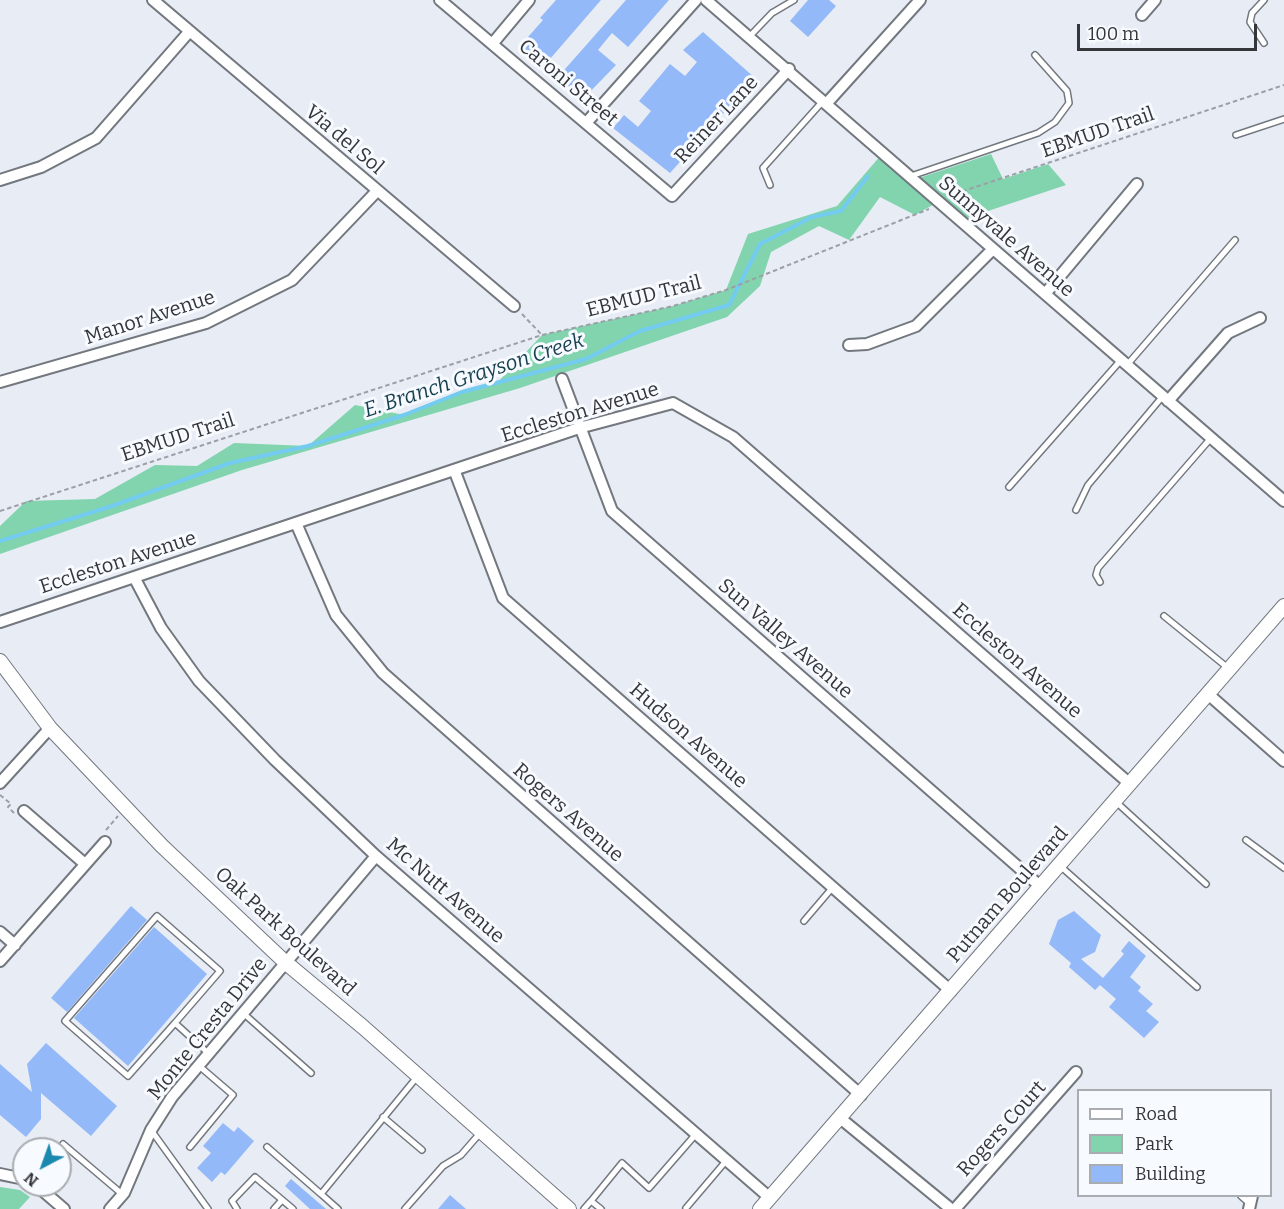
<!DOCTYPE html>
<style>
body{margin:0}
#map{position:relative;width:1284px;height:1209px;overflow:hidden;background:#e7ecf5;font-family:Bitter,serif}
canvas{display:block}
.legend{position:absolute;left:1077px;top:1089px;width:195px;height:108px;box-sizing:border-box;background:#f7faff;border:2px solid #a9acb0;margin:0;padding:8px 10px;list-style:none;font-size:18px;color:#343639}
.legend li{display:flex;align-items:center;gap:12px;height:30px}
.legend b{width:30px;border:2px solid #a9acb0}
.north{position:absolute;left:12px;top:1137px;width:60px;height:60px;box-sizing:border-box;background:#f7faff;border:2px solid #a9acb0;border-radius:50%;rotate:221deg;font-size:16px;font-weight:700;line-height:24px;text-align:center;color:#343639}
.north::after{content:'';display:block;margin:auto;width:21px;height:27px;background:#1b89af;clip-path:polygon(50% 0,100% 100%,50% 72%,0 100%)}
.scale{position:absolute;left:1077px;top:24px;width:180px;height:27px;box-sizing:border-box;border:3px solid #343639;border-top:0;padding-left:8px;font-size:18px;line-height:21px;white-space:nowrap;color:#343639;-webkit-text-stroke:4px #f7faff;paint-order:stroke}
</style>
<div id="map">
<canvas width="1284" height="1209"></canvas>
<ul class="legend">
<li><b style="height:8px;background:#fff"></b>Road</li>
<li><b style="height:16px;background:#81d4ae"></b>Park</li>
<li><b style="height:16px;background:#94b9f8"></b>Building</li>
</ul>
<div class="north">N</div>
<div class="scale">100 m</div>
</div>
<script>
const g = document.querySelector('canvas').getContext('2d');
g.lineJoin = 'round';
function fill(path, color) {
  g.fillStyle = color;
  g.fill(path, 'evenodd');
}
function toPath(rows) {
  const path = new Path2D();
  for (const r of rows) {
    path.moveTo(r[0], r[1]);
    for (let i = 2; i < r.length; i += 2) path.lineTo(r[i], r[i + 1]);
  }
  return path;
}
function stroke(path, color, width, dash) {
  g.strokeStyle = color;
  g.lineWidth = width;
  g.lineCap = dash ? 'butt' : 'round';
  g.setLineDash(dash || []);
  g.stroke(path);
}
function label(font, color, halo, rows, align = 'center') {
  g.font = font + ' Bitter,serif';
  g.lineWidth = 6;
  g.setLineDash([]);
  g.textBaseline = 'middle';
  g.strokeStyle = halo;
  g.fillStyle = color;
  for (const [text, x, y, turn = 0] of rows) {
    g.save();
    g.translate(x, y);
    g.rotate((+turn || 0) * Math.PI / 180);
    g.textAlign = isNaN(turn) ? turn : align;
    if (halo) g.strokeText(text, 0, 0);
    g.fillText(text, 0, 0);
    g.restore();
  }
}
const green = toPath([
 [882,154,913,180,991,154,1003,179,1048,164,1066,185,961,220,938,202,915,215,880,197,849,240,819,226,771,252,760,286,727,317,520,388,242,470,0,554,0,526,26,501,95,499,155,465,197,466,234,443,308,446,355,405,404,415,462,392,498,382,542,335,673,306,726,290,748,234,837,206],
 [0,1187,20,1190,30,1197,19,1209,0,1209]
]);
const stream = toPath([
 [0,541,112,506,230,463,308,446,404,415,462,392,586,359,640,331,729,305,760,244,812,217,841,211,868,176]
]);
const building = toPath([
 [556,0,601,0,543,67,522,49,531,39,528,37,543,20,540,18],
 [626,0,669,0,628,47,612,33,598,50,616,65,583,99,558,77],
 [808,0,829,0,836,6,808,37,790,21],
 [703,32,755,78,670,173,613,128,624,115,638,127,651,111,639,101,670,64,685,76,697,62,683,50],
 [131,906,147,920,67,1012,51,998],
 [1074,911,1101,935,1095,952,1081,959,1103,978,1124,954,1121,951,1129,941,1146,956,1130,977,1141,987,1138,991,1153,1004,1146,1011,1159,1022,1144,1038,1109,1007,1116,999,1100,985,1095,990,1069,967,1071,963,1049,944,1058,920],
 [154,927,207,974,128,1066,74,1018],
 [46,1043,117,1106,91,1136,41,1093,41,1119,26,1137,0,1115,0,1064,32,1092,27,1064],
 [223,1123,234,1132,238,1127,254,1141,225,1175,221,1172,212,1182,197,1168,211,1153,203,1146],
 [291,1179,326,1209,310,1209,285,1186],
 [450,1195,466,1209,438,1209]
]);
const path = toPath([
 [948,196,1284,85],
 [522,314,541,334],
 [0,511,542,335,673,306,726,290,929,209],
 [0,795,11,804,8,807,14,813],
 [106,830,118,816]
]);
const service = toPath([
 [1264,0,1252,13,1250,22,1264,43],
 [749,37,772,13,794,0],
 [1236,135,1284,119],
 [911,176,1038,133,1055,122,1069,103,1067,91,1035,55],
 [770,185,763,168,823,101],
 [1127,365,1235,240],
 [1009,487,1121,360],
 [1076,510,1088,485,1163,396],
 [1100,582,1096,575,1098,568,1211,438],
 [1164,616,1228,668],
 [1115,801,1206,884],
 [1246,840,1284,868],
 [1059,865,1197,987],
 [804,921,833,887],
 [243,1013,311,1073],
 [175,1023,128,1076,65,1021,157,916,220,971,175,1023,208,1053],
 [383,1117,422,1150],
 [151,1130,208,1209],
 [63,1144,122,1194],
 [190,1147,233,1095,198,1065],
 [267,1147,321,1194,417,1077],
 [321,1194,338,1209],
 [1241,1196,1249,1203],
 [591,1201,622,1163,649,1188,696,1134],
 [686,1208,726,1161],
 [237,1209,232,1201,255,1177,293,1209],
 [274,1209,282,1200],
 [405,1209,443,1166,461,1155,481,1132],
 [584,1209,591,1201,601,1209]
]);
const minor = toPath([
 [153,0,514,306],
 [440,0,672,196,789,69],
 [706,0,1284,501],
 [1142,15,1155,0],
 [493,43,529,0],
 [826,104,920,0],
 [587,122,696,0],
 [0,180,41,167,96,138,189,32],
 [1045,294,1137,184],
 [849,345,867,344,916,326,993,249],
 [562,379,612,511,1041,887],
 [0,382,206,323,292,280,377,191],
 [1168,401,1228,333,1260,318],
 [455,472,503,598,951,991],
 [296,523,336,615,383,673,861,1095],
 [134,577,161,628,199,681,275,760,376,856,770,1198],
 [0,622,579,428,673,403,733,437,1130,784],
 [1208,694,1284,761],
 [0,783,50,728],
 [24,811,85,864],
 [0,932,15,945],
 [0,961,105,842],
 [840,1118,951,1209],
 [0,1174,24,1179],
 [36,1185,64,1209],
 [110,1209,124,1193,151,1130,172,1097,376,856],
 [955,1209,1076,1072],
 [1249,1209,1252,1196]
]);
const tertiary = toPath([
 [0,661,50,728,162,846,285,962,363,1027,569,1209],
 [760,1209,1284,606]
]);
const streetNames = [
 ["Caroni Street",568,83,40],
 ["Reiner Lane",717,120,-47],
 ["EBMUD Trail",1098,133,-19],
 ["Via del Sol",344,140,40],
 ["Sunnyvale Avenue",1006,237,41],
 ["EBMUD Trail",644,297,-14],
 ["Manor Avenue",150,318,-18],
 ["Eccleston Avenue",580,413,-17],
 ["EBMUD Trail",178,438,-18],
 ["Eccleston Avenue",118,563,-18],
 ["Sun Valley Avenue",785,639,41],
 ["Eccleston Avenue",1017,661,41],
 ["Hudson Avenue",688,736,41],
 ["Rogers Avenue",568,813,41],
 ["Mc Nutt Avenue",445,891,41],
 ["Putnam Boulevard",1008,895,-49],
 ["Oak Park Boulevard",285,932,42],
 ["Monte Cresta Drive",208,1029,-51],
 ["Rogers Court",1002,1129,-48]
];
const waterNames = [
 ["E. Branch Grayson Creek",474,376,-18]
];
fill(green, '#81d4ae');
stroke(stream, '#73cbf0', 4);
fill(building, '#94b9f8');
stroke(service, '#73787f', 8);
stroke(minor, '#73787f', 14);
stroke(tertiary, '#73787f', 16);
stroke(path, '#9c9fa6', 2, [4.5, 3]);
stroke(service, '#fff', 5);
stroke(minor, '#fff', 10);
stroke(tertiary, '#fff', 14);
label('20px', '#343639', '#f7faff', streetNames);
label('italic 21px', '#173f4e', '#f7faff', waterNames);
</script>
